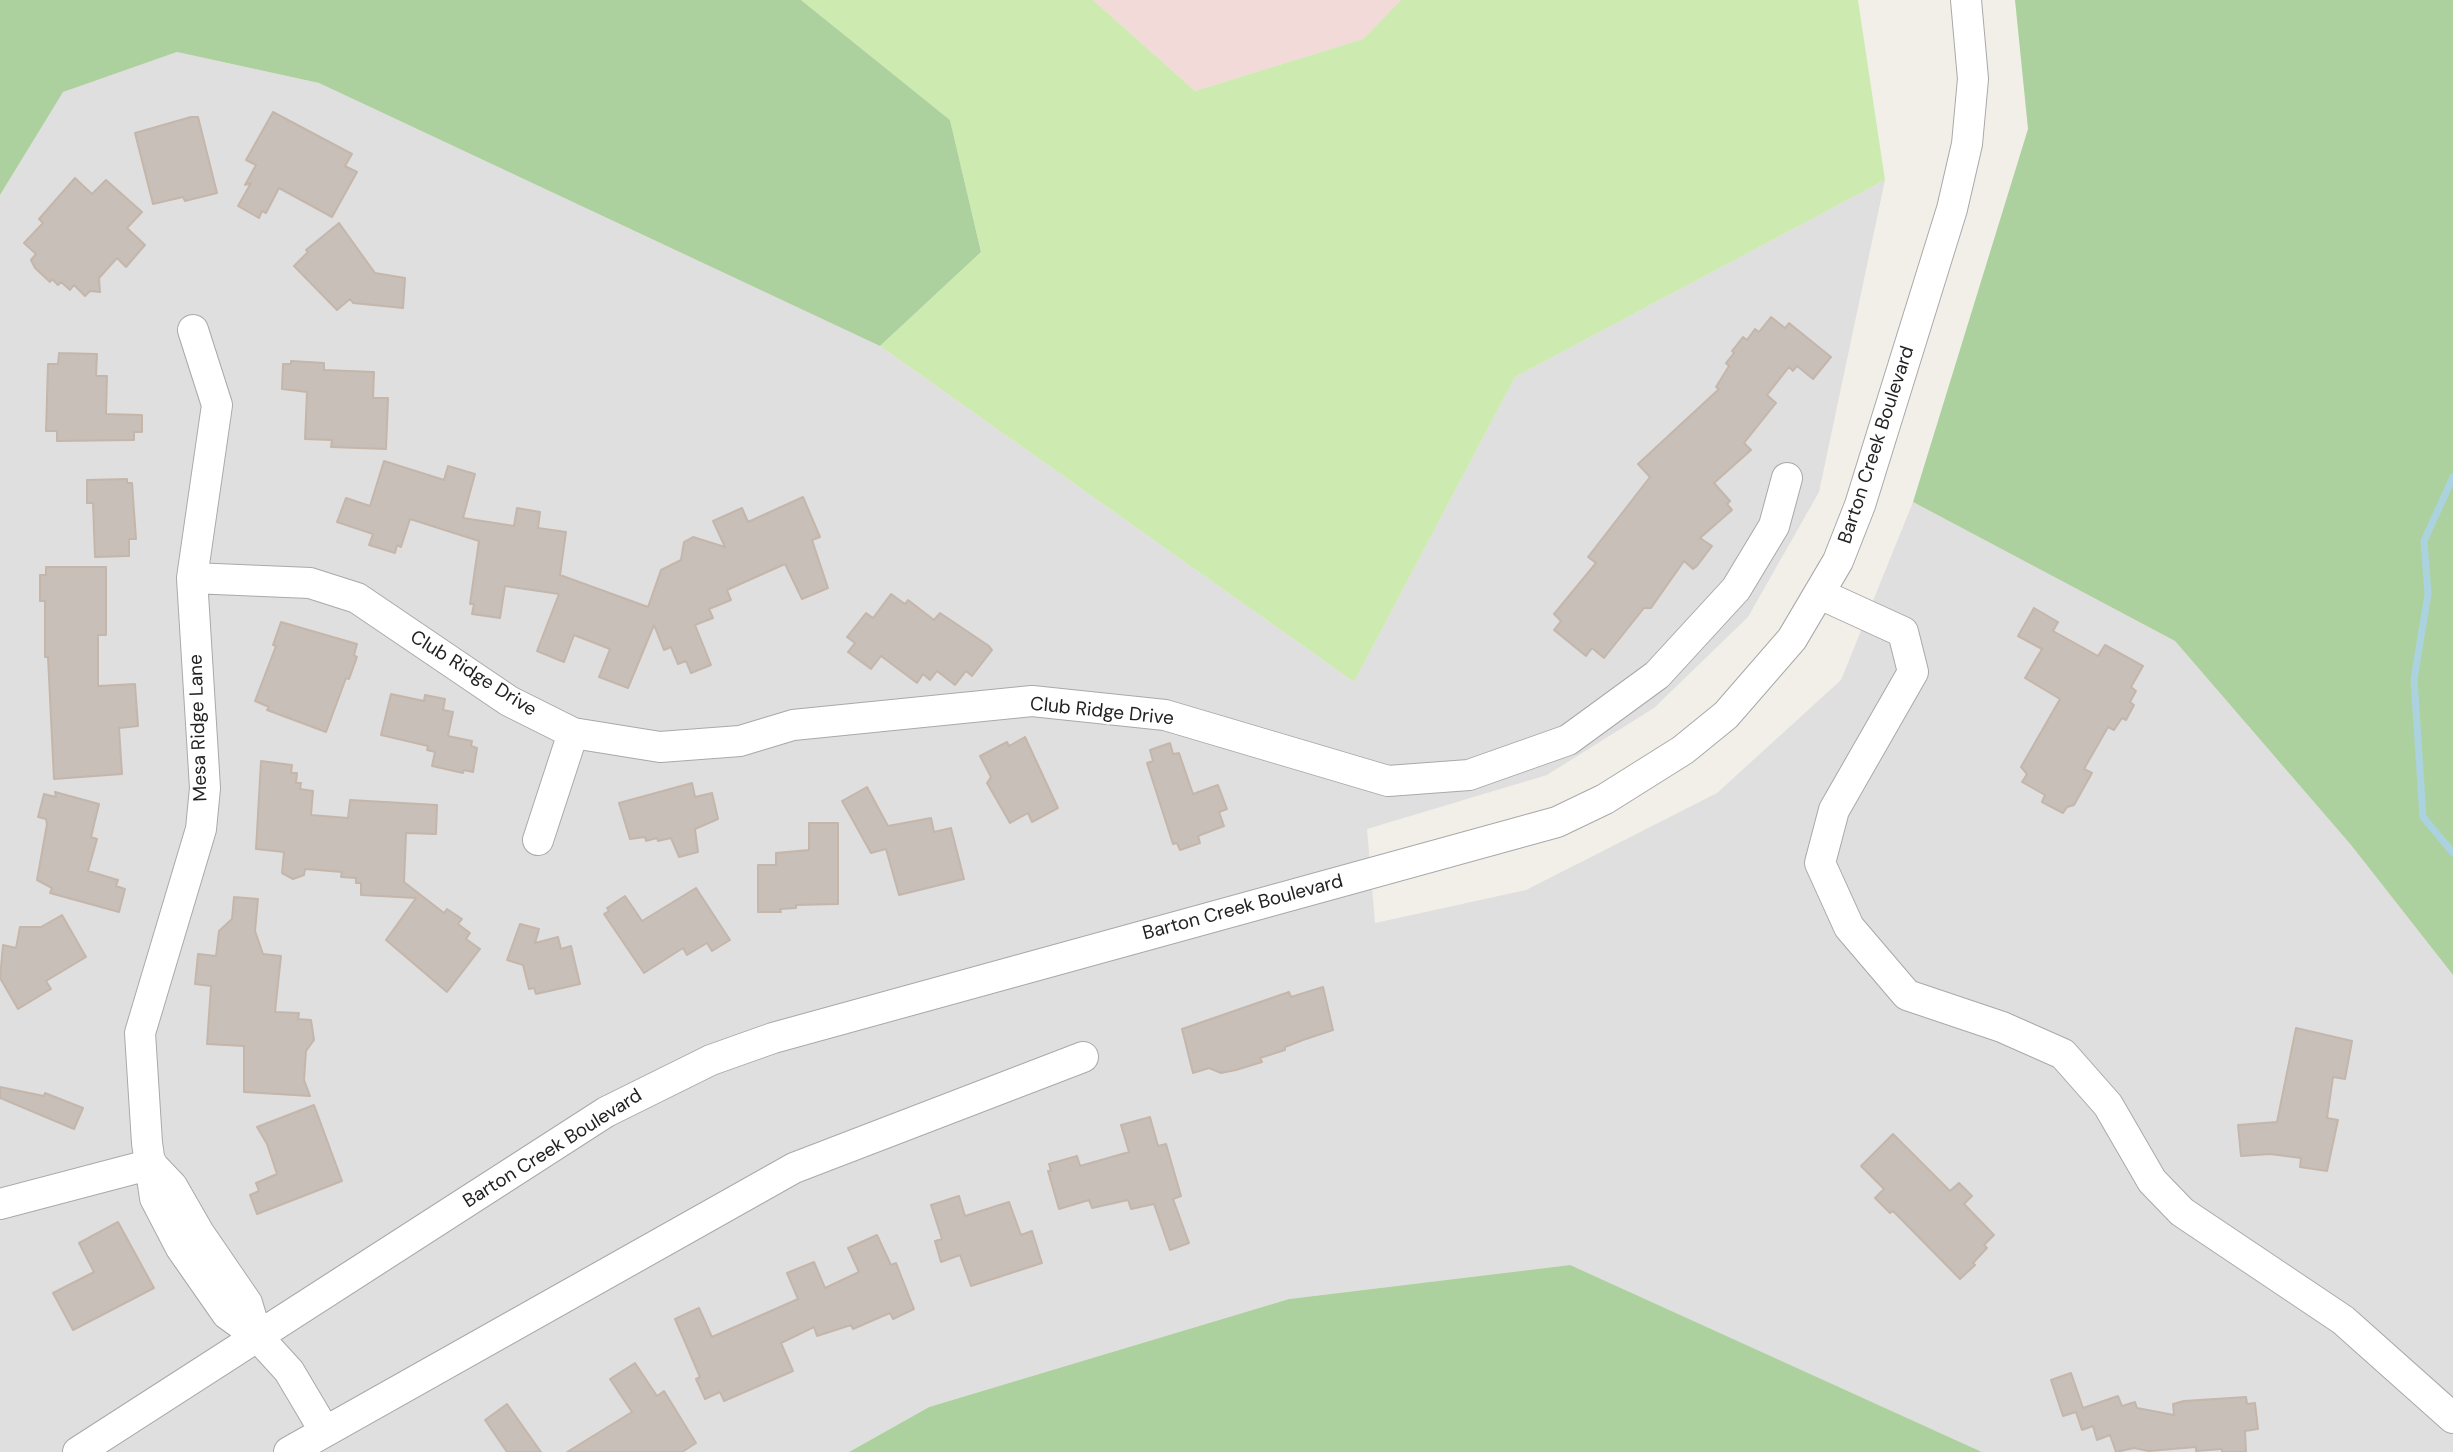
<!DOCTYPE html>
<style>
body{margin:0}
canvas{display:block;background:#f2efe9}
</style>
<canvas width="2453" height="1452"></canvas>
<script>
const g = document.querySelector('canvas').getContext('2d');
g.lineJoin = 'round';
function fill(path, color) {
  g.fillStyle = color;
  g.fill(path, 'evenodd');
}
function toPath(rows) {
  const path = new Path2D();
  for (const r of rows) {
    path.moveTo(r[0], r[1]);
    for (let i = 2; i < r.length; i += 2) path.lineTo(r[i], r[i + 1]);
  }
  return path;
}
function stroke(path, color, width, dash) {
  g.strokeStyle = color;
  g.lineWidth = width;
  g.lineCap = dash ? 'butt' : 'round';
  g.setLineDash(dash || []);
  g.stroke(path);
}
function label(font, color, halo, rows, align = 'center') {
  g.font = font + ' "DM Sans",sans-serif';
  g.lineWidth = 5;
  g.setLineDash([]);
  g.textBaseline = 'middle';
  g.strokeStyle = halo;
  g.fillStyle = color;
  for (const [text, x, y, turn = 0] of rows) {
    g.save();
    g.translate(x, y);
    g.rotate((+turn || 0) * Math.PI / 180);
    g.textAlign = isNaN(turn) ? turn : align;
    if (halo) g.strokeText(text, 0, 0);
    g.fillText(text, 0, 0);
    g.restore();
  }
}
const residential = toPath([
 [177,52,319,83,880,346,1354,682,1515,377,1885,180,1819,492,1748,617,1654,708,1547,775,1367,829,1375,923,1526,890,1717,793,1841,680,1913,502,2175,641,2351,845,2453,975,2453,1452,1982,1452,1569,1265,1289,1299,929,1407,849,1452,0,1452,0,195,62,92]
]);
const commercial = toPath([
 [1093,0,1401,0,1363,39,1195,91]
]);
const grass = toPath([
 [801,0,1093,0,1195,91,1363,39,1401,0,1858,0,1885,180,1515,377,1354,682,880,346,981,252,950,120]
]);
const forest = toPath([
 [0,0,801,0,950,120,981,252,880,346,319,83,177,52,63,92,0,195],
 [2015,0,2453,0,2453,975,2351,845,2175,641,1913,502,2028,129],
 [1570,1265,1982,1452,849,1452,929,1407,1289,1299]
]);
const stream = toPath([
 [2453,477,2424,541,2428,594,2414,679,2423,817,2453,853]
]);
const building = toPath([
 [273,112,352,154,345,166,357,172,332,217,279,188,266,213,262,211,259,218,238,206,251,183,245,185,256,165,246,160,273,112],
 [191,117,198,117,217,193,185,201,183,197,153,204,135,133,191,117],
 [75,178,92,194,106,180,142,212,127,228,145,245,126,267,117,258,99,278,100,292,90,291,85,296,74,285,70,290,61,282,58,285,52,279,50,282,35,268,31,260,36,254,24,243,43,223,39,219,75,178],
 [339,223,375,273,405,278,403,308,353,303,350,299,337,310,294,266,308,252,306,250,339,223],
 [1771,317,1785,328,1789,323,1831,357,1813,379,1797,366,1793,371,1789,367,1767,395,1776,403,1744,443,1751,450,1714,483,1730,501,1727,504,1732,510,1700,538,1712,546,1697,566,1693,569,1684,561,1651,608,1644,608,1604,658,1592,648,1586,656,1554,630,1561,621,1554,614,1596,563,1588,557,1650,477,1638,464,1719,389,1716,387,1729,366,1726,363,1734,353,1732,351,1743,337,1747,340,1755,329,1759,332,1771,317],
 [59,353,97,354,96,376,107,376,106,414,142,415,142,432,134,432,134,440,57,441,57,431,46,431,48,364,58,364,59,353],
 [291,361,324,363,324,370,374,372,373,398,388,398,386,449,331,447,332,440,305,439,307,392,282,389,283,364,291,364,291,361],
 [384,461,444,480,448,466,475,474,463,518,514,526,517,508,540,512,538,528,566,532,560,575,648,607,661,570,681,560,684,542,693,537,725,547,713,521,742,508,748,522,803,497,820,537,812,540,828,588,802,599,785,564,727,590,731,600,709,609,713,618,695,625,711,665,691,673,686,661,678,664,671,647,664,650,654,625,628,688,599,677,610,649,574,635,564,662,537,651,559,594,505,586,500,618,472,614,474,604,470,604,479,541,410,519,401,547,397,545,395,553,369,545,373,534,337,522,346,498,370,506,384,461],
 [127,479,127,483,132,483,136,539,129,539,129,556,95,557,93,503,87,503,87,480,127,479],
 [46,567,106,567,106,635,98,635,98,686,135,684,138,726,119,728,122,774,54,779,48,657,45,657,45,601,40,601,40,575,46,575,46,567],
 [891,594,905,604,908,600,934,620,940,613,989,646,992,650,972,676,966,671,955,685,937,671,930,680,923,674,917,683,881,656,871,669,848,652,855,643,847,637,866,613,873,618,891,594],
 [2034,608,2058,622,2053,631,2098,656,2105,645,2143,666,2131,687,2136,691,2130,702,2134,705,2126,720,2122,718,2114,730,2108,727,2084,769,2092,773,2074,805,2067,807,2063,813,2042,802,2045,795,2022,782,2027,774,2021,767,2060,699,2025,678,2042,649,2018,636,2034,608],
 [281,622,357,644,354,655,357,657,349,679,346,678,326,732,267,710,269,707,255,701,276,646,273,645,281,622],
 [391,694,424,701,425,695,445,699,443,710,453,712,448,736,472,741,471,746,477,748,473,772,464,770,463,773,432,766,435,752,427,750,428,746,381,735,391,694],
 [1025,737,1058,808,1032,822,1028,813,1010,823,987,783,991,777,980,756,1007,742,1009,746,1025,737],
 [1170,743,1173,754,1179,753,1193,794,1218,785,1227,809,1219,812,1224,826,1198,836,1200,843,1180,850,1177,843,1173,844,1147,763,1153,761,1150,750,1170,743],
 [261,761,292,765,291,773,297,773,296,783,301,783,300,789,313,791,311,815,348,818,350,800,437,805,436,834,406,833,404,882,444,913,447,909,462,919,458,924,470,933,466,939,480,949,447,992,386,940,416,898,361,895,361,883,356,883,356,878,341,877,342,872,305,869,304,875,293,879,282,873,284,852,256,849,261,761],
 [692,783,695,797,712,793,718,819,695,829,698,852,679,857,671,838,658,841,657,838,646,841,645,837,630,839,619,803,692,783],
 [867,787,888,826,931,818,934,832,951,828,964,879,899,895,886,849,871,853,842,801,867,787],
 [55,792,99,804,91,837,97,839,88,871,118,880,116,886,125,889,119,912,50,893,52,888,37,880,47,824,46,819,38,817,44,794,56,797,55,792],
 [809,823,838,823,838,904,796,905,796,908,780,909,781,912,758,912,758,865,776,865,776,853,809,850,809,823],
 [696,888,730,940,712,951,707,943,687,955,683,948,644,973,604,914,609,911,607,908,625,896,642,921,696,888],
 [234,897,258,899,255,931,263,954,281,956,275,1012,299,1013,298,1019,311,1020,314,1040,306,1051,304,1080,310,1096,244,1092,244,1046,207,1044,211,986,195,984,198,954,216,956,219,931,232,919,234,897],
 [62,915,86,957,46,981,51,989,18,1009,0,978,3,945,16,948,20,927,41,927,62,915],
 [520,924,539,929,535,943,558,937,561,949,571,946,580,984,536,994,534,988,529,989,523,965,507,960,520,924],
 [1323,987,1333,1030,1303,1040,1285,1047,1285,1050,1260,1058,1262,1062,1236,1070,1221,1073,1209,1068,1193,1073,1182,1029,1289,992,1291,997,1323,987],
 [2296,1028,2352,1041,2345,1079,2333,1077,2327,1118,2338,1120,2327,1171,2300,1167,2301,1158,2270,1154,2241,1156,2238,1125,2277,1122,2296,1028],
 [0,1087,44,1096,45,1093,83,1108,74,1129,0,1098,0,1087],
 [314,1105,342,1181,257,1214,250,1195,259,1191,256,1183,277,1174,267,1144,257,1127,314,1105],
 [1150,1117,1158,1146,1166,1144,1181,1196,1173,1199,1189,1243,1170,1250,1154,1204,1131,1209,1128,1200,1092,1208,1089,1200,1059,1209,1048,1171,1051,1171,1049,1164,1077,1156,1080,1166,1129,1152,1121,1125,1150,1117],
 [1893,1134,1950,1191,1959,1183,1972,1196,1964,1204,1994,1235,1984,1245,1987,1248,1973,1263,1975,1265,1960,1279,1893,1211,1890,1213,1875,1198,1884,1189,1861,1166,1893,1134],
 [959,1196,965,1216,1009,1202,1021,1235,1032,1231,1042,1263,971,1286,960,1255,941,1262,935,1241,942,1239,931,1205,959,1196],
 [118,1222,154,1288,73,1330,53,1293,94,1272,79,1243,118,1222],
 [877,1235,891,1265,896,1263,914,1309,893,1319,890,1313,853,1329,851,1325,817,1336,814,1327,781,1343,793,1371,724,1401,720,1392,705,1399,696,1379,700,1377,675,1319,699,1308,712,1337,798,1299,787,1273,814,1262,825,1288,859,1272,848,1248,877,1235],
 [635,1363,657,1396,664,1391,696,1443,682,1452,567,1452,632,1412,610,1379,635,1363],
 [2071,1373,2083,1408,2118,1396,2122,1406,2135,1402,2137,1408,2174,1415,2173,1404,2184,1401,2246,1397,2247,1404,2255,1403,2258,1429,2245,1431,2246,1452,2222,1452,2222,1449,2196,1451,2196,1447,2149,1451,2134,1448,2116,1452,2110,1435,2097,1440,2093,1426,2082,1430,2076,1412,2063,1416,2051,1380,2071,1373],
 [507,1404,541,1452,507,1452,485,1420,507,1404]
]);
const minor = toPath([
 [193,330,217,405,192,578,205,788,201,829,140,1033,147,1143,155,1198,181,1248,227,1314,257,1336,289,1371,324,1430],
 [192,578,310,583,357,598,509,701,573,733,660,747,740,741,793,725,1032,701,1165,715,1388,781,1469,775,1568,740,1657,675,1736,589,1774,526,1787,478],
 [1820,594,1903,632,1913,672,1834,810,1820,863,1849,927,1907,995,2002,1027,2063,1054,2108,1105,2152,1181,2182,1212,2343,1320,2453,1418],
 [538,840,573,733],
 [152,1165,172,1186,199,1233,247,1303,257,1336],
 [0,1204,152,1164],
 [78,1452,606,1112,711,1060,773,1038,1557,822,1605,799,1683,750,1726,715,1792,639,1838,561,1860,505,1952,209,1967,144,1973,79,1966,0],
 [289,1452,794,1168,1083,1057]
]);
const streetNames = [
 ["Barton Creek Boulevard",1877,445,-72],
 ["Club Ridge Drive",473,674,32],
 ["Club Ridge Drive",1102,712,6],
 ["Mesa Ridge Lane",199,728,-92],
 ["Barton Creek Boulevard",1243,908,-15],
 ["Barton Creek Boulevard",553,1149,-32]
];
fill(residential, '#e0dfdf');
fill(commercial, '#f2dad9');
fill(grass, '#cdebb0');
fill(forest, '#add19e');
stroke(stream, '#aad3df', 7);
fill(building, '#c7bfb8');
stroke(building, '#c4b6ab', 2);
stroke(minor, '#a9a9a9', 32);
stroke(minor, '#fff', 30);
label('19px', '#222', '#fff', streetNames);
</script>
